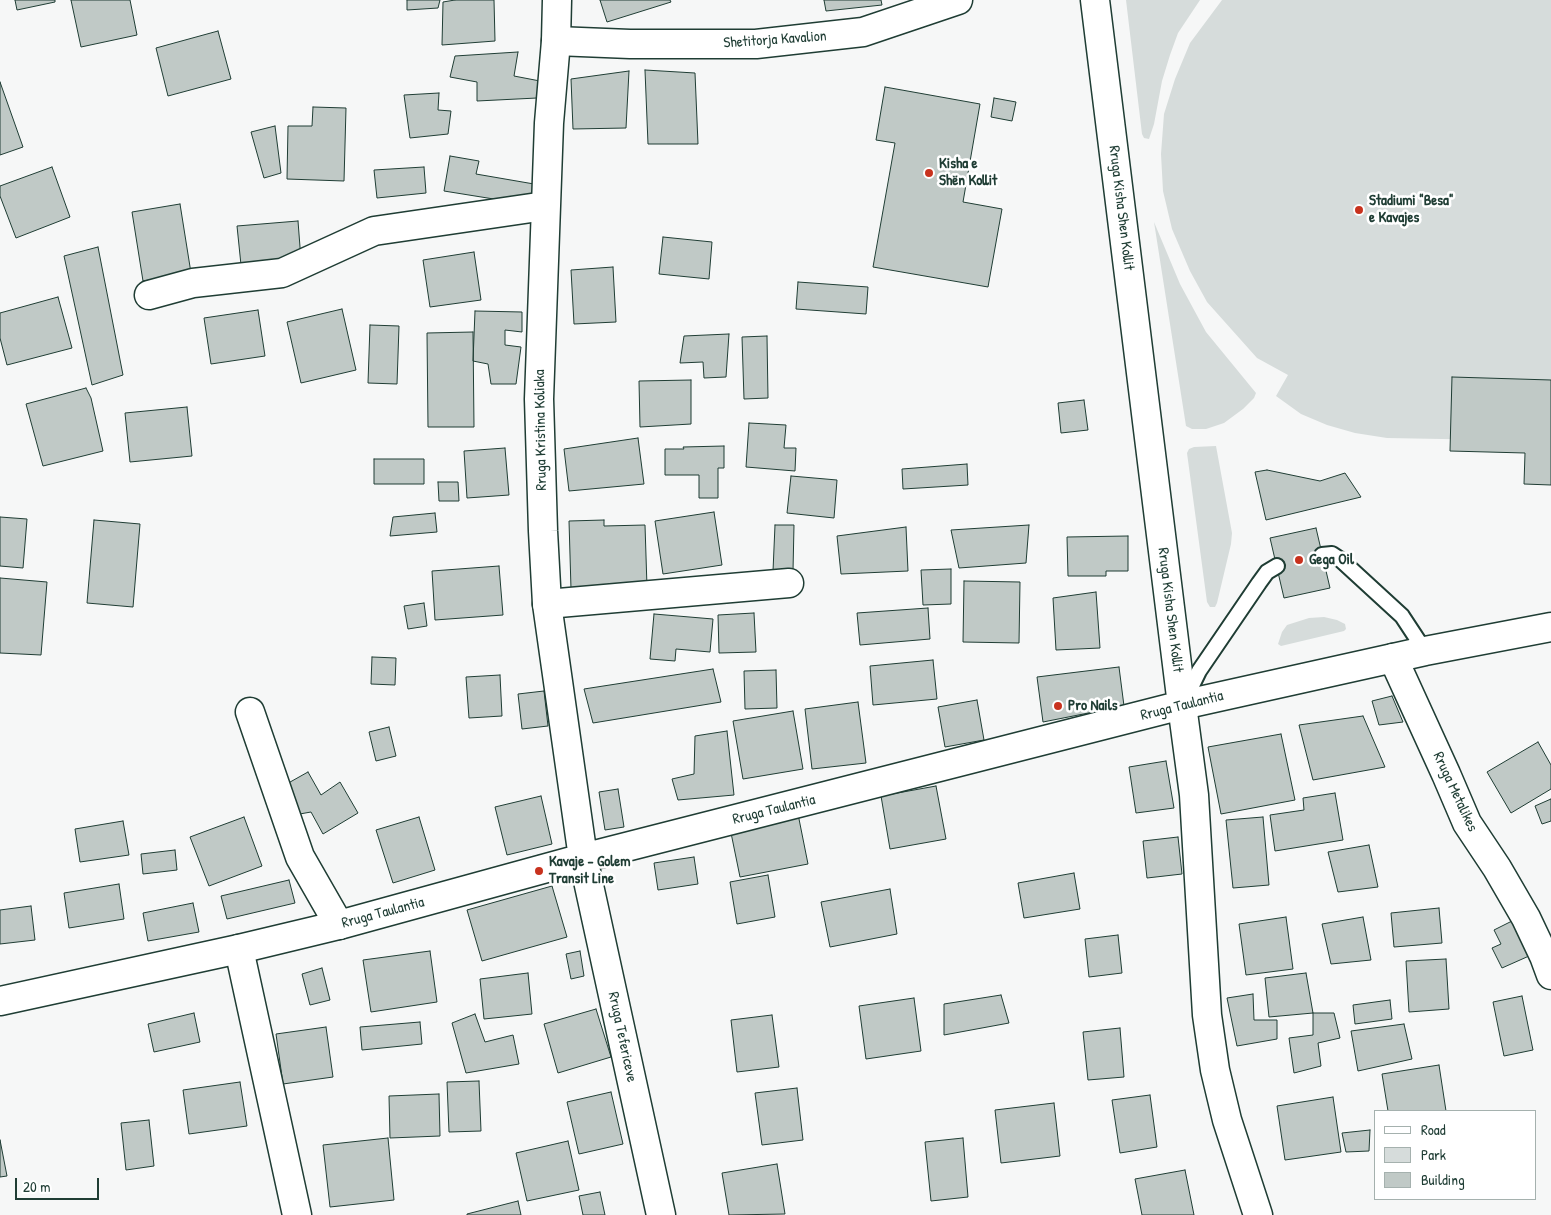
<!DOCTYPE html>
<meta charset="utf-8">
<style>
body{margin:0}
#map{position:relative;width:1551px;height:1215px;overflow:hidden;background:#f6f7f7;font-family:"Patrick Hand",sans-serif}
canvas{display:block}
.legend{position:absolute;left:1374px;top:1110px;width:162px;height:90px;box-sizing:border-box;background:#fff;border:1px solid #a5b1ae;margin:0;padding:6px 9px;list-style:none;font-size:15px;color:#1f3d34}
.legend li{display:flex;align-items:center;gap:10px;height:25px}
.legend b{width:25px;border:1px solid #a5b1ae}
.scale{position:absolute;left:15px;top:1178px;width:84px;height:22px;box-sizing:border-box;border:2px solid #1f3d34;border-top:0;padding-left:6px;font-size:15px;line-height:18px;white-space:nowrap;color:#1f3d34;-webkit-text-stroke:4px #fff;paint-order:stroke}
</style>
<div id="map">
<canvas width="1551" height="1215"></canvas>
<ul class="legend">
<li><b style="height:6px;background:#fff"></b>Road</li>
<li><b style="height:14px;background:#d6dcdb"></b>Park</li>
<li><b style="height:14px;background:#c0c9c6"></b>Building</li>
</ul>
<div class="scale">20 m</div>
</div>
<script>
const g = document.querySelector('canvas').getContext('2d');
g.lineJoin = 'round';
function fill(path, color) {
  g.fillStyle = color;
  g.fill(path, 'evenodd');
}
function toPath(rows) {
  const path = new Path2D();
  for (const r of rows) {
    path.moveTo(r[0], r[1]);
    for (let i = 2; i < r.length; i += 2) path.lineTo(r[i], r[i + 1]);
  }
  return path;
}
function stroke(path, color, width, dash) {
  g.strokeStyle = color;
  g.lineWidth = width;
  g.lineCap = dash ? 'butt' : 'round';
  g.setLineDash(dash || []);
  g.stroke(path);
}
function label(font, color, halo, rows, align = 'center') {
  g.font = font + ' "Patrick Hand",sans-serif';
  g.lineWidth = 5;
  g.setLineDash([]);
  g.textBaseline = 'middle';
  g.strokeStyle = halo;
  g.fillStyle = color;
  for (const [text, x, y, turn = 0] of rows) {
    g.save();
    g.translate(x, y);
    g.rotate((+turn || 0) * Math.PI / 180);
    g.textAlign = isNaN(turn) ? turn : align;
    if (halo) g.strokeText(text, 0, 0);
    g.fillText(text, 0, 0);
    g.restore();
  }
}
const green = toPath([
 [1126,0,1200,0,1178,33,1170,55,1162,81,1154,124,1149,139,1144,138,1142,134],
 [1222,0,1551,0,1551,441,1387,438,1355,433,1327,425,1301,414,1276,396,1288,375,1257,358,1207,302,1190,271,1172,229,1163,191,1161,154,1164,114,1175,79,1190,43],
 [1154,222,1180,284,1206,332,1256,393,1254,398,1243,409,1224,423,1206,429,1192,429,1186,426],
 [1216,446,1232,533,1231,544,1217,603,1215,607,1210,607,1207,602,1187,453,1189,449,1194,447],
 [1324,617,1337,620,1345,624,1346,629,1344,631,1281,646,1278,644,1282,632,1287,625,1309,618]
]);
const building = toPath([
 [15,0,55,0,55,2,17,10,15,0],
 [71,0,130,0,137,35,81,47,71,0],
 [407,0,440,0,438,8,407,10,407,0],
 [455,0,494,0,495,41,442,45,443,2,455,0],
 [600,0,670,0,671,2,607,22,600,0],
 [824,0,881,0,882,5,826,11,824,0],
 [218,31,231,79,168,96,156,48,218,31],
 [518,52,514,76,540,81,537,98,477,101,477,82,450,77,455,56,518,52],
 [645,70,695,73,698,144,648,144,645,70],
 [629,71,626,128,573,129,571,79,629,71],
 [0,82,23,147,0,155,0,82],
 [885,87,980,104,963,202,1002,209,988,287,873,267,895,143,876,140,885,87],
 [439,93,438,110,451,111,448,134,410,138,404,95,439,93],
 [994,98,1016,102,1012,121,991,117,994,98],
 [313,107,346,108,344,181,287,179,288,126,312,126,313,107],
 [275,126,281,173,264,178,251,132,275,126],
 [450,156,479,161,476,174,534,184,531,205,444,191,450,156],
 [52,167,70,217,16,238,0,196,0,186,52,167],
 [424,167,426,193,377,198,374,170,424,167],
 [180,204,191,273,143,281,132,212,180,204],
 [298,221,301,260,241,265,237,226,298,221],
 [663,237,712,242,709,279,659,274,663,237],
 [98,247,123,375,92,385,64,256,98,247],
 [474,252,481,300,430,307,423,260,474,252],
 [613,267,616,322,574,324,571,270,613,267],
 [798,282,868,287,866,314,796,309,798,282],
 [58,297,72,348,7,365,0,338,0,313,58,297],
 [342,309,356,370,301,383,287,322,342,309],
 [258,310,265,356,211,364,204,318,258,310],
 [475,311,522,312,522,332,505,330,505,345,521,347,516,384,491,384,488,364,473,361,475,311],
 [370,325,399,326,397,384,368,383,370,325],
 [473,332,474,427,428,427,427,333,473,332],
 [729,334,726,377,704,378,703,362,680,363,684,336,729,334],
 [767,336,768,398,744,399,742,337,767,336],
 [1452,377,1551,380,1551,485,1524,484,1525,453,1450,451,1452,377],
 [691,380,691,424,640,427,639,381,691,380],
 [86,388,91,398,103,451,43,466,26,404,86,388],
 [1084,400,1088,430,1061,433,1058,403,1084,400],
 [187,407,192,456,130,462,125,413,187,407],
 [749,423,786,425,784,448,796,448,795,471,746,467,749,423],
 [638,438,644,484,569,491,564,449,638,438],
 [724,446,724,468,718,468,718,498,699,498,699,475,665,475,665,449,684,449,683,447,724,446],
 [505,448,509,495,467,498,464,451,505,448],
 [374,459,424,459,424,484,374,484,374,459],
 [967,464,968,485,903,489,902,469,967,464],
 [1267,470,1320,481,1345,473,1361,497,1266,520,1255,472,1267,470],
 [791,476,837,480,834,518,787,513,791,476],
 [438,482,458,482,459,501,439,501,438,482],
 [714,512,722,565,663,574,655,521,714,512],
 [435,513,437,532,390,536,393,517,435,513],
 [0,517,27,519,23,568,0,566,0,517],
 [94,520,140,524,133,607,87,603,94,520],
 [604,520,604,526,645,525,647,587,571,589,569,521,604,520],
 [775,525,794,525,793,571,773,571,775,525],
 [1029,525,1026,563,959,568,951,530,1029,525],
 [906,527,908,571,841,574,837,536,906,527],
 [1316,528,1330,588,1284,598,1270,538,1316,528],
 [1128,536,1128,571,1106,571,1106,576,1068,576,1067,537,1128,536],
 [499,566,503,615,435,620,432,571,499,566],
 [951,569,951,604,923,605,921,570,951,569],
 [0,578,47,582,41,655,0,653,0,578],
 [964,581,1020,582,1019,643,963,642,964,581],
 [1096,592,1100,648,1056,650,1053,598,1096,592],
 [424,603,427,626,408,629,404,606,424,603],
 [928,608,930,639,860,645,857,613,928,608],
 [754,613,756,652,719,653,718,615,754,613],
 [654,614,713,619,710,652,676,649,675,661,650,659,654,614],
 [372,657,396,658,395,685,371,684,372,657],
 [933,660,937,699,873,705,870,666,933,660],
 [1119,667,1124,706,1043,722,1037,677,1119,667],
 [713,669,721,702,593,723,584,689,713,669],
 [776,670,777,708,745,709,744,671,776,670],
 [500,675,502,716,469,718,466,677,500,675],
 [544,691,548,726,522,729,518,694,544,691],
 [1392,696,1403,722,1379,725,1372,701,1392,696],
 [977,700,984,740,945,747,938,707,977,700],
 [858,702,866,763,812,769,805,709,858,702],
 [793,711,803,769,743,779,733,721,793,711],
 [1363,716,1385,767,1313,780,1299,725,1363,716],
 [389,727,396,756,376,761,369,732,389,727],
 [727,731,734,795,678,800,672,779,694,774,695,736,727,731],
 [1281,734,1295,800,1221,814,1208,747,1281,734],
 [1538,742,1551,765,1551,789,1511,813,1487,772,1538,742],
 [1166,761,1174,808,1136,813,1129,767,1166,761],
 [308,772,321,795,340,782,358,813,323,834,311,812,294,815,283,786,308,772],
 [936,786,946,839,890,849,881,796,936,786],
 [618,789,624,827,605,830,599,792,618,789],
 [1335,793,1343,840,1275,851,1270,815,1304,810,1303,798,1335,793],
 [541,796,552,844,507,855,495,807,541,796],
 [1551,799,1551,821,1542,824,1535,806,1551,799],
 [798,814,808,864,740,877,730,828,798,814],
 [244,817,262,866,209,886,190,837,244,817],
 [419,817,435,870,393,883,376,830,419,817],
 [1263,817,1269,885,1233,888,1226,820,1263,817],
 [123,821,129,855,80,862,75,829,123,821],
 [1178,837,1182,874,1147,878,1143,841,1178,837],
 [1369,845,1378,887,1338,892,1328,852,1369,845],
 [175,850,177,870,143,874,141,854,175,850],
 [694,857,698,884,658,890,654,863,694,857],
 [1074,873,1080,909,1024,918,1018,883,1074,873],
 [768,875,775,917,737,924,730,882,768,875],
 [289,880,295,903,227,919,221,896,289,880],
 [119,884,124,919,69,928,64,893,119,884],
 [552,886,567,937,482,961,467,910,552,886],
 [890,889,897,934,830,947,821,902,890,889],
 [193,903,199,932,148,941,143,913,193,903],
 [31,906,35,940,0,944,0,910,31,906],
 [1439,908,1442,943,1394,947,1391,913,1439,908],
 [1286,917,1293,969,1246,975,1239,924,1286,917],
 [1363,917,1371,960,1331,964,1322,924,1363,917],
 [1512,921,1529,956,1502,968,1492,948,1501,944,1494,930,1512,921],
 [1118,935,1122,973,1089,977,1085,939,1118,935],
 [430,951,437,1002,371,1012,363,960,430,951],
 [580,951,584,976,571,979,566,954,580,951],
 [1446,959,1449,1009,1409,1012,1406,961,1446,959],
 [322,968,330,1000,310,1005,302,974,322,968],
 [528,973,532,1014,484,1019,480,979,528,973],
 [1306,973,1313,1013,1269,1017,1265,978,1306,973],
 [1253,994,1254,1020,1277,1020,1277,1039,1237,1046,1227,998,1253,994],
 [1001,995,1009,1023,944,1035,944,1004,1001,995],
 [1522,996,1533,1050,1504,1056,1493,1002,1522,996],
 [914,998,921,1051,866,1059,859,1006,914,998],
 [1390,1000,1392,1019,1355,1024,1353,1005,1390,1000],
 [596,1009,611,1057,558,1073,544,1024,596,1009],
 [194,1013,200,1042,154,1052,148,1024,194,1013],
 [1313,1013,1334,1013,1340,1038,1318,1043,1321,1066,1294,1073,1289,1038,1313,1035,1313,1013],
 [475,1014,485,1042,513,1035,519,1064,466,1073,452,1023,475,1014],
 [772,1015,779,1067,737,1072,731,1020,772,1015],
 [420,1022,422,1044,362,1050,360,1027,420,1022],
 [1404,1024,1412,1059,1358,1071,1351,1031,1404,1024],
 [326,1027,333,1077,283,1084,276,1034,326,1027],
 [1120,1028,1124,1077,1088,1080,1083,1032,1120,1028],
 [1439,1065,1446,1111,1388,1111,1382,1074,1439,1065],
 [479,1081,481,1131,449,1132,447,1082,479,1081],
 [240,1082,247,1126,189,1134,183,1090,240,1082],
 [797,1088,803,1140,762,1145,755,1093,797,1088],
 [611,1092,623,1144,579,1154,567,1102,611,1092],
 [439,1094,440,1136,390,1138,389,1096,439,1094],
 [1150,1095,1157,1147,1120,1153,1112,1100,1150,1095],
 [1333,1097,1341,1152,1285,1160,1277,1106,1333,1097],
 [1054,1103,1060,1156,1001,1163,995,1110,1054,1103],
 [149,1120,154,1166,126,1170,121,1123,149,1120],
 [1370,1130,1369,1151,1346,1152,1342,1133,1370,1130],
 [388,1138,394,1200,330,1207,323,1145,388,1138],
 [963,1138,968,1197,931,1201,925,1142,963,1138],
 [0,1140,7,1176,0,1177,0,1140],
 [568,1141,579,1190,527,1201,516,1153,568,1141],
 [777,1164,785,1214,729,1215,722,1173,777,1164],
 [1185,1170,1194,1215,1142,1215,1135,1179,1185,1170],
 [600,1192,605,1215,583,1215,579,1196,600,1192],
 [518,1201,521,1215,467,1215,467,1214,518,1201]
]);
const lane = toPath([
 [1322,555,1332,554,1341,560,1402,616,1425,651],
 [1185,700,1199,671,1259,583,1267,572,1277,566]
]);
const street = toPath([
 [556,41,630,44,756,44,863,32,958,0],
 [149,295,193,283,282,273,374,231,545,206],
 [547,604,789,583],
 [1393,658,1446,774,1467,823,1497,868,1526,918,1544,956,1551,975],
 [1182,705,1194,795,1207,1015,1215,1070,1227,1120,1258,1215],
 [250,712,300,857,339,925],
 [239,949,297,1215]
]);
const secondary = toPath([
 [557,0,556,41,549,123,539,399,543,531,547,604,583,858,661,1215],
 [1095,0,1182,705],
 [0,1001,239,949,339,925,583,858,1182,705,1425,651,1551,627]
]);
const markers = [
 [929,173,5,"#c8321e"],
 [1359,210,5,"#c8321e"],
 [1299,560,5,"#c8321e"],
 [1058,706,5,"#c8321e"],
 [539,871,5,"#c8321e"]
];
const streetNames = [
 ["Shetitorja Kavalion",775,40,-4],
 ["Rruga Kisha Shen Kollit",1121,208,83],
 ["Rruga Kristina Koliaka",541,430,-91],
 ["Rruga Kisha Shen Kollit",1170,610,83],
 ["Rruga Taulantia",1182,706,-14],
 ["Rruga Metalikes",1455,792,65],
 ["Rruga Taulantia",774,810,-14],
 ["Rruga Taulantia",383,913,-15],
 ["Rruga Tefericeve",622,1037,78]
];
const poiNames = [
 ["Kisha e",939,164],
 ["Shën Kollit",939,181],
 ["Stadiumi \"Besa\"",1369,201],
 ["e Kavajes",1369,218],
 ["Gega Oil",1309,560],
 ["Pro Nails",1068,706],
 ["Kavaje - Golem",549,862],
 ["Transit Line",549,879]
];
fill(green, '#d6dcdb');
fill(building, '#c0c9c6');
stroke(building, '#1f3d34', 1);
stroke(lane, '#1f3d34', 18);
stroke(street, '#1f3d34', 31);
stroke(secondary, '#1f3d34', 31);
stroke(lane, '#fff', 14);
stroke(street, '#fff', 28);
stroke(secondary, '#fff', 28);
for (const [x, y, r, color] of markers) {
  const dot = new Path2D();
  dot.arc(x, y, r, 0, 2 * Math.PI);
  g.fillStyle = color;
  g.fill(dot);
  stroke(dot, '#fff', 2);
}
label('15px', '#1f3d34', '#fff', streetNames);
label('bold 15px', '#1f3d34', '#fff', poiNames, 'left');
</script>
